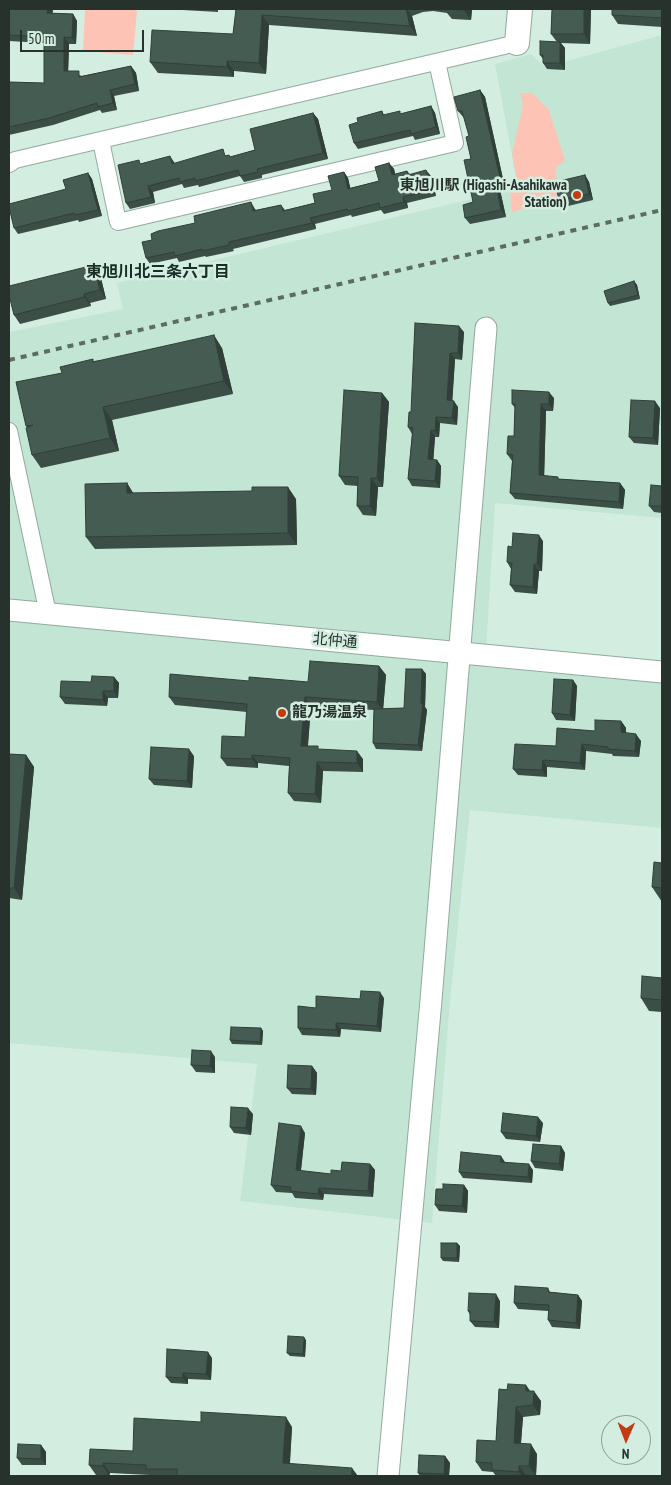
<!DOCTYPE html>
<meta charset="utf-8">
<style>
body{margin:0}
#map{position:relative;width:671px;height:1485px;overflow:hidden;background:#d3eee1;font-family:"PT Sans Narrow",sans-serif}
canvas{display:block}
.frame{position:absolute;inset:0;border:10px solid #28322d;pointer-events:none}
.north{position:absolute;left:601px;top:1415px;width:50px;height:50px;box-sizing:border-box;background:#d3eee1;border:1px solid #8fa399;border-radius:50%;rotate:181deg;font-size:14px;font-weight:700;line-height:20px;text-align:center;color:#28322d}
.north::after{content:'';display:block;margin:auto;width:18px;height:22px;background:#c43b10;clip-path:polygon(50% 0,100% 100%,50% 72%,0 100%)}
.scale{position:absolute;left:20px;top:30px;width:124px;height:22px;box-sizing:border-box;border:2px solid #28322d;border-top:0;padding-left:6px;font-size:15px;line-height:18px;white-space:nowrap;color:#28322d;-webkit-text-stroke:4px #d3eee1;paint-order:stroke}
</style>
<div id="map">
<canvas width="671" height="1485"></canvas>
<div class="frame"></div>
<div class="north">N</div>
<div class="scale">50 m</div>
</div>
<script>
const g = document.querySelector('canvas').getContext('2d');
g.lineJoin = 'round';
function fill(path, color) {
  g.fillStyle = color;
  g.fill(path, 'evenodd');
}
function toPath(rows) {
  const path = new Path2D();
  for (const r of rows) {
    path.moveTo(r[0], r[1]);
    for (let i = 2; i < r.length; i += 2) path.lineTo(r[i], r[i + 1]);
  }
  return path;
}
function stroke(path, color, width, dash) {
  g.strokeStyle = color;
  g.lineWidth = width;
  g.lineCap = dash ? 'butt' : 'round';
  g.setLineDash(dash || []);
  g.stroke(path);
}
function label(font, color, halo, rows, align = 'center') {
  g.font = font + ' "PT Sans Narrow","Noto Sans JP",sans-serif';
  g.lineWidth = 5;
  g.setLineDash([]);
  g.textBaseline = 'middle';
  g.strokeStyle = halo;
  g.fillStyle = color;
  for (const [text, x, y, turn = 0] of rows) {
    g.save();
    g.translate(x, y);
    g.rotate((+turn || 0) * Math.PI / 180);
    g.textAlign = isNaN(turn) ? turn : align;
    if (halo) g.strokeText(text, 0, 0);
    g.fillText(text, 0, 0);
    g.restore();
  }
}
const built = toPath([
 [662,35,662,518,495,503,485,667,662,683,662,828,470,810,450,1001,432,1223,240,1201,257,1064,9,1043,9,332,123,309,117,283,518,188,495,64,531,54,545,67]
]);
const green = toPath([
 [85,9,135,9,137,11,133,55,83,51],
 [520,93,532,93,549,110,565,160,556,168,557,199,512,212,510,189,518,187,512,154,523,105]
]);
const minor = toPath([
 [101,141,118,222,455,143,437,62],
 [9,164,15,160,517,43],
 [9,431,48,614]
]);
const tertiary = toPath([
 [9,610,662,672],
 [388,1476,431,1000,486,328]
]);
const secondary = toPath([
 [517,43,520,9]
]);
const rail = toPath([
 [9,360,662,210]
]);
const wall = toPath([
 [9,9,53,9,52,13,73,14,77,21,76,44,69,44,68,71,82,76,131,66,136,73,139,91,114,96,117,110,102,113,100,110,53,125,9,135,9,64,10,66,10,82,44,83,44,43,9,41],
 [165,9,218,9,218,12],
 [236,9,472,9,471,20,452,19,447,13,433,11,423,12,412,16,417,36,269,25,266,74,234,71,234,77,158,73,150,62,233,34],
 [552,9,591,9,590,44,561,43,565,48,565,70,547,69,543,63,543,59,540,55,557,42,551,34],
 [662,9,662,27,618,24,612,15],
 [480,90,485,97,505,188,500,190,506,217,470,224,465,218,473,202,469,136,464,118,458,111],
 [431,106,435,113,440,134,415,140,413,136,358,149,354,143,358,122,382,111,384,115,401,114],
 [313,113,318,119,328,159,262,175,262,178,244,182,240,176,199,187,198,185,184,188,182,184,153,192,155,203,130,209,126,203,174,162,175,164,229,155,230,157,255,150],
 [389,163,394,169,395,174,407,171,410,174,431,176,436,196,407,203,408,208,384,214,381,210,352,217,351,215,315,224,316,229,233,249,234,251,206,257,205,256,179,262,177,258,150,264,146,258,152,240,255,209,256,210,281,205,285,210,315,203,332,190,344,172,348,178,350,188,379,181],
 [88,173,92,179,102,216,79,222,78,220,18,234,14,228],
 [585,175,589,182,593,200,564,207,559,200],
 [100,274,106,299,90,303,91,306,20,324,14,315],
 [634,281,637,285,640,299,610,306,608,303],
 [464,332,462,360,455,359,452,401,458,407,457,425,440,423,439,437,435,437,433,460,437,460,441,466,440,488,412,486,408,479,412,434,408,427,411,412],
 [222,348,233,394,112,420,119,451,41,468,32,455,27,428,26,426,62,373,94,361],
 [382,393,389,402,383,487,378,487,376,516,363,515,357,506,358,486,345,485,339,476],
 [554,398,553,411,546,411,544,476,559,479,620,483,625,490,623,509,515,499,510,493,512,461,507,454,514,436,515,408,512,404],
 [660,408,658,445,634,443,629,437],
 [127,483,133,493,296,499,297,545,95,549,86,537],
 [662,486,662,513,654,512,649,506],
 [543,541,542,571,539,571,537,594,515,592,510,585,511,569,507,562,512,547],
 [379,666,386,675,383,709,404,708,422,669,426,674,425,707,427,710,422,751,376,749,373,743,374,710,311,706,308,746,320,750,363,759,363,772,323,771,321,803,294,801,288,793,289,766,258,763,258,768,227,766,221,758,245,737,247,712,175,705,169,697,249,681,308,682],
 [114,677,119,683,118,698,108,698,107,706,65,704,60,697],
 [573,680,577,686,575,721,556,720,552,713],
 [621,721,626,728,626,733,641,741,639,757,613,756,612,754,586,751,585,770,547,767,547,777,518,775,513,769,556,746],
 [9,754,26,755,34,767,22,900,9,898],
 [194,756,192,788,154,785,149,779],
 [662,858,662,902,652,887,662,863],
 [662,978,662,1012,649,1011,641,998],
 [384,998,381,1032,341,1029,340,1037,302,1035,298,1028,316,1008,360,999],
 [261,1028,263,1031,262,1045,232,1044,230,1040],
 [215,1057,215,1073,196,1072,191,1065],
 [312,1066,317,1073,316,1095,292,1094,287,1088],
 [253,1114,251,1135,234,1133,230,1127],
 [543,1123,540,1142,506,1139,501,1132],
 [305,1133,301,1171,331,1174,370,1164,375,1170,373,1197,324,1194,323,1200,295,1198,292,1193,276,1192,271,1185],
 [561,1146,565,1153,563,1171,535,1168,531,1161],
 [505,1162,533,1170,532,1183,463,1178,459,1172],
 [464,1185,468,1191,467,1213,439,1211,435,1205,443,1189],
 [457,1243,460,1246,459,1262,443,1261,441,1258],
 [548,1288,550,1292,578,1295,582,1301,580,1329,552,1327,548,1320,548,1311,518,1309,514,1303],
 [500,1301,499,1328,475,1327,470,1321,470,1315,468,1311],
 [306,1340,305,1357,290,1356,287,1353],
 [212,1358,211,1380,188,1379,188,1384,171,1383,166,1377],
 [499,1389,530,1391,541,1401,540,1415,523,1417,521,1444,537,1454,536,1476,496,1476,493,1472,482,1471,476,1462,496,1441],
 [292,1427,290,1464,358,1476,151,1476,150,1475,110,1473,109,1476,96,1475,89,1465,133,1451],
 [41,1445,46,1452,46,1465,22,1465,17,1458],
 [445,1456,450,1463,449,1476,420,1476,418,1473]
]);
const shadedWall = toPath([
 [48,9,53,9,52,20,47,13],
 [406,9,407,9,412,16,417,36,410,26],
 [464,9,472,9,471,20,464,10],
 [584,9,591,9,590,44,584,34],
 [73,14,77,21,76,44,72,38],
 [262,15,269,25,266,74,259,63],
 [64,37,69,44,68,78,64,71],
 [560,42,565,48,565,70,560,63],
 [227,61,234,71,234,77,227,67],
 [131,66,136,73,139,91,135,84],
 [110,90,114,96,117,110,113,103],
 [480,90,485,97,505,188,501,182],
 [431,106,435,113,440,134,436,127],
 [313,113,318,119,328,159,323,153],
 [170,156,174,162,176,170,172,164],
 [389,163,394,169,397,181,392,175],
 [426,170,431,176,436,196,431,190],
 [344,172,348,178,352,195,348,189],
 [88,173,92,179,102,216,98,210],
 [585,175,589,182,593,200,589,194],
 [496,183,500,190,506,217,501,210],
 [148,186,153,192,155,203,151,197],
 [403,197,407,203,408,208,404,202],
 [251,202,255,209,258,217,253,211],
 [310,218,315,224,316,229,312,223],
 [94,265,100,274,106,299,100,290],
 [634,281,637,285,640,299,638,295],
 [84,294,90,303,91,306,84,297],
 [459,326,464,332,462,360,458,353],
 [214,335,222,348,233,394,224,381],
 [450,353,455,359,452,407,447,400],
 [549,392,554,398,553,411,549,404],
 [382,393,389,402,383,487,377,478],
 [454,401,458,407,457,425,452,418],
 [655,401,660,408,658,445,653,438],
 [541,404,546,411,544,482,539,475],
 [103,407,112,420,119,451,110,438],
 [436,417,440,423,439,437,435,431],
 [431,430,435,437,433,466,428,459],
 [437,460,441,466,440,488,435,481],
 [371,478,378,487,376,516,370,506],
 [127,483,135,496,127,493],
 [620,483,625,490,623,509,619,502],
 [288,487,296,499,297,545,288,533],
 [539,535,543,541,542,571,537,564],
 [534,564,539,571,537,594,533,587],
 [379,666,386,675,383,711,377,702],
 [422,669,426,674,425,707,427,710,422,751,418,745,421,704],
 [114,677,119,683,118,698,114,691],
 [573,680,577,686,575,721,570,715],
 [103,691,108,698,107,706,103,700],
 [305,697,311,706,307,754,301,746],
 [621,721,626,728,625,739,621,732],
 [636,734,641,741,639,757,635,751],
 [582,744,586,751,585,770,580,763],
 [189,749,194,756,192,788,187,781],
 [357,751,363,759,363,772,357,763],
 [26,755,34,767,22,900,14,888],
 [252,755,258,763,258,768,252,759],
 [543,760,547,767,547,777,542,770],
 [317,762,323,771,321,803,315,794],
 [380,992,384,998,381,1032,377,1026],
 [336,1023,341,1029,340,1037,336,1030],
 [261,1028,263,1031,262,1045,260,1042],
 [211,1051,215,1057,215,1073,210,1066],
 [312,1066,317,1073,316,1095,311,1089],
 [248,1108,253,1114,251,1135,246,1128],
 [538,1117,543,1123,540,1142,536,1136],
 [301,1126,305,1133,300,1177,296,1170],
 [561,1146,565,1153,563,1171,559,1164],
 [501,1156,505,1162,505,1168,500,1162],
 [370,1164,375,1170,373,1197,368,1191],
 [529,1164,533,1170,532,1183,528,1177],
 [464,1185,468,1191,467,1213,462,1206],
 [319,1188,324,1194,323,1200,318,1194],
 [457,1243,460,1246,459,1262,457,1258],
 [496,1294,500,1301,499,1328,494,1322],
 [578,1295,582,1301,580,1329,576,1323],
 [304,1337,306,1340,305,1357,303,1354],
 [208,1352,212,1358,211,1380,206,1374],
 [183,1373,188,1379,188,1384,183,1378],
 [526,1385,533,1395,526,1391],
 [534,1391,541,1401,540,1415,533,1405],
 [516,1407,523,1417,520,1453,514,1443],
 [286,1417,292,1427,289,1473,283,1463],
 [531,1444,537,1454,536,1476,529,1466],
 [41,1445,46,1452,46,1465,41,1459],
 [445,1456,450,1463,449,1476,446,1476,444,1474],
 [103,1463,110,1473,109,1476,103,1466],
 [519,1466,526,1475,526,1476,522,1476,519,1472],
 [352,1468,358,1476,351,1476]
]);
const building = toPath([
 [9,9,48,9,47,13,73,14,72,38,64,37,64,71,79,71,79,77,131,66,135,84,110,90,113,103,98,107,97,103,49,118,9,127,9,82,44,83,44,37,9,35,9,9],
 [236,9,406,9,410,26,262,15,259,63,227,61,227,67,150,62,152,30,233,34,236,9],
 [445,9,464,9,464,10,445,9],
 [552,9,584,9,584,34,551,34,552,9],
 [612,9,662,9,662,18,612,15,612,9],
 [540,41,560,42,560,63,543,63,543,55,540,55,540,41],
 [480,90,501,182,496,183,501,210,465,218,463,205,473,202,464,160,471,159,466,137,469,136,462,111,458,111,454,97,480,90],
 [431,106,436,127,411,134,410,130,354,143,349,125,358,122,357,118,382,111,383,115,400,111,400,114,431,106],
 [313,113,323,153,257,169,258,172,240,176,238,170,195,181,195,178,180,182,179,178,148,186,151,197,126,203,118,165,139,160,140,164,170,156,172,164,223,149,225,156,229,155,230,157,255,150,250,129,313,113],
 [389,163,392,175,407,171,408,175,426,170,431,190,403,197,404,202,380,208,379,203,348,211,347,209,310,218,312,223,229,242,229,245,202,251,202,249,175,256,174,252,146,258,142,242,152,240,151,234,158,231,195,223,194,216,251,202,253,211,281,205,283,211,315,203,313,194,332,190,328,176,344,172,348,189,379,181,375,167,389,163],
 [88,173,98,210,75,215,74,213,14,228,9,207,9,204,66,189,63,180,88,173],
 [585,175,589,194,559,200,555,182,585,175],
 [94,265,100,290,84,294,84,297,14,315,9,295,9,286,94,265],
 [634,281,638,295,608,303,604,291,634,281],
 [415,323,459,326,458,353,450,353,447,400,454,401,452,418,436,417,435,431,431,430,428,459,437,460,435,481,408,479,413,428,408,427,409,412,411,412,415,323],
 [214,335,224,381,103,407,110,438,32,455,26,428,33,425,26,426,16,382,62,373,60,367,93,359,93,362,214,335],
 [344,390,382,393,377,478,371,478,370,506,357,506,358,477,339,476,344,390],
 [512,390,549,392,549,404,541,404,539,475,558,477,558,479,620,483,619,502,510,493,513,455,507,454,508,436,514,436,515,404,512,404,512,390],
 [631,400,655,401,653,438,629,437,631,400],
 [127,483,127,493,252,491,252,487,288,487,288,533,86,537,85,484,127,483],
 [651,485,662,486,662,506,649,506,651,485],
 [513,533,539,535,537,564,534,564,533,587,510,585,512,563,507,562,508,546,512,547,513,533],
 [310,661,379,666,377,702,305,697,301,746,318,746,318,749,357,751,357,763,317,762,315,794,288,793,290,758,252,755,252,759,221,758,222,736,245,737,247,704,169,697,170,674,249,681,249,677,308,682,310,661],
 [406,669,422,669,421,704,423,704,418,745,373,743,374,709,404,708,406,669],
 [92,676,114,677,114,691,103,691,103,700,60,697,61,681,91,682,92,676],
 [554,679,573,680,570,715,552,713,554,679],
 [595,720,621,721,621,732,636,734,635,751,608,749,608,747,582,744,580,763,543,760,542,770,513,769,515,744,556,746,557,728,595,731,595,720],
 [151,747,189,749,187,781,149,779,151,747],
 [9,754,26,755,14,888,9,888,9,754],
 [662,858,662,888,652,887,654,862,662,863,662,858],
 [642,976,662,978,662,1000,641,998,642,976],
 [361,991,380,992,377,1026,336,1023,336,1030,298,1028,298,1006,316,1008,316,996,360,999,361,991],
 [231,1027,261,1028,260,1042,230,1040,231,1027],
 [192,1050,211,1051,210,1066,191,1065,192,1050],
 [288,1065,312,1066,311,1089,287,1088,288,1065],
 [231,1107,248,1108,246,1128,230,1127,231,1107],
 [503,1113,538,1117,536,1136,501,1132,503,1113],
 [279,1123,301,1126,296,1170,331,1174,331,1170,341,1171,342,1162,370,1164,368,1191,319,1188,318,1194,290,1191,291,1187,271,1185,279,1123],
 [533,1144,561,1146,559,1164,531,1161,533,1144],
 [461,1152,501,1156,500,1162,529,1164,528,1177,459,1172,461,1152],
 [443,1184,464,1185,462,1206,435,1205,436,1189,443,1189,443,1184],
 [441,1243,457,1243,457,1258,441,1258,441,1243],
 [515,1286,548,1288,548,1292,578,1295,576,1323,548,1320,549,1305,514,1303,515,1286],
 [469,1293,496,1294,494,1322,470,1321,470,1311,468,1311,469,1293],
 [288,1336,304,1337,303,1354,287,1353,288,1336],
 [167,1349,208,1352,206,1374,183,1373,183,1378,166,1377,167,1349],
 [508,1384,526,1385,526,1391,534,1391,533,1405,516,1407,514,1443,531,1444,529,1466,519,1466,519,1472,492,1470,492,1463,476,1462,477,1440,496,1441,499,1389,507,1390,508,1384],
 [201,1412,286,1417,283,1463,352,1468,351,1476,177,1476,177,1469,146,1469,146,1465,103,1463,103,1466,89,1465,90,1449,133,1451,134,1418,201,1422,201,1412],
 [18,1444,41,1445,41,1459,17,1458,18,1444],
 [419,1455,445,1456,444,1474,418,1473,419,1455]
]);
const markers = [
 [577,195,5,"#c43b10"],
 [282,713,5,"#c43b10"]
];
const poiNames = [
 ["東旭川駅 (Higashi-Asahikawa",567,186],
 ["Station)",567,203],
 ["龍乃湯温泉",292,713,"left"]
];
const streetNames = [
 ["北仲通",335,641,5]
];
const neighbourhoodNames = [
 ["東旭川北三条六丁目",158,272]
];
fill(built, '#c3e5d4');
fill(green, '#fdc4b5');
stroke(minor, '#91aa9d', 18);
stroke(tertiary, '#91aa9d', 23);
stroke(secondary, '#91aa9d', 26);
stroke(minor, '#fff', 16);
stroke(tertiary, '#fff', 21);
stroke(secondary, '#fff', 24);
stroke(rail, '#5c6b64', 4, [6, 6]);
fill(wall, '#3b4f47');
fill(shadedWall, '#304039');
fill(building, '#455c52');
stroke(building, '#304039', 1);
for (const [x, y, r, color] of markers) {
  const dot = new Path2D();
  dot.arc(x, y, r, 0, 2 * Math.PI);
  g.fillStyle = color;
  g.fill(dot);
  stroke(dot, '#d3eee1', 2);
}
label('bold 15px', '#28322d', '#d3eee1', poiNames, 'right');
label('15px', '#28322d', '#d3eee1', streetNames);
label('bold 16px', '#192e25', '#d3eee1', neighbourhoodNames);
</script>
